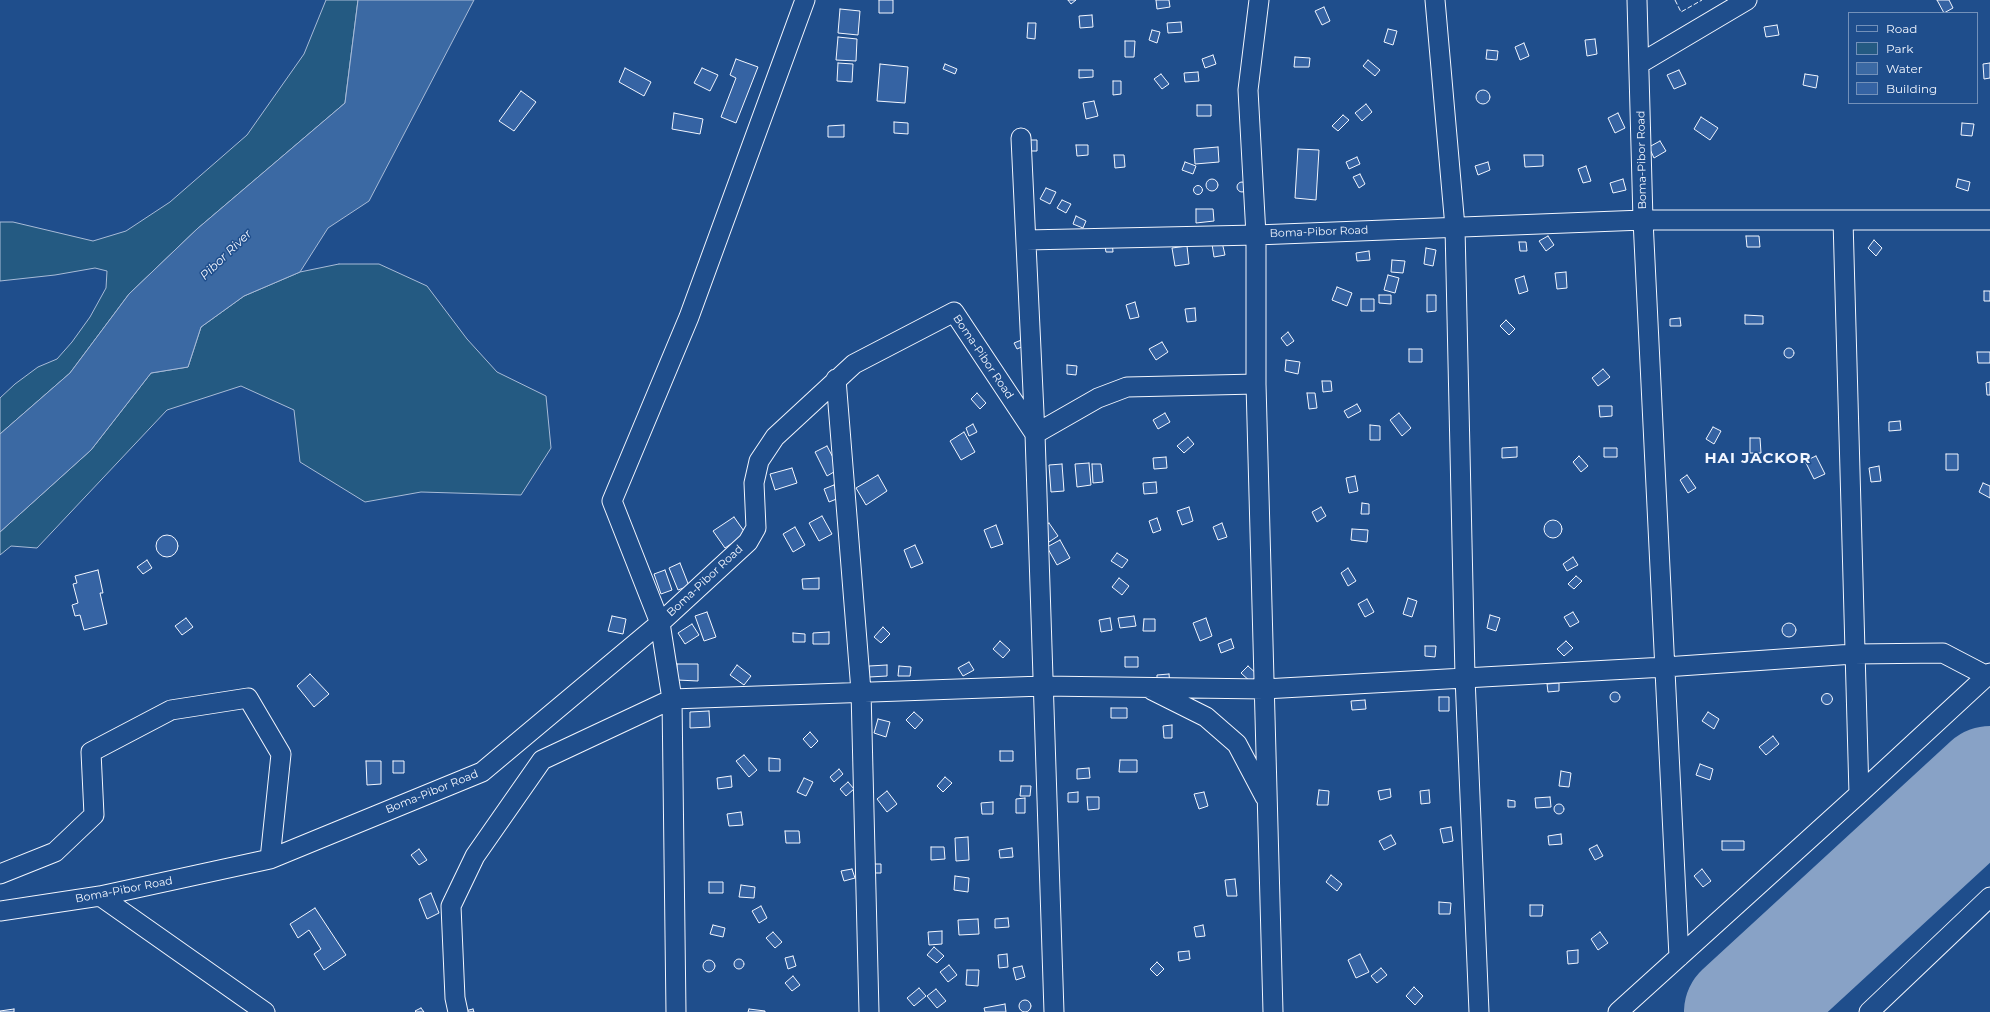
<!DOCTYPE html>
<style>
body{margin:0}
#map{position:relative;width:1990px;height:1012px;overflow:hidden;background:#1f4e8c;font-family:Montserrat,sans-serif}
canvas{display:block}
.legend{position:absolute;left:1848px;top:12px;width:130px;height:92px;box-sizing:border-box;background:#1f4e8c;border:1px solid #7391ba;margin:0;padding:5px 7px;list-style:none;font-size:12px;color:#f2f6ff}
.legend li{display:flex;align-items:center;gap:8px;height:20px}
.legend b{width:20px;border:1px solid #7391ba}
</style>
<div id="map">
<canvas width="1990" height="1012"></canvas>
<ul class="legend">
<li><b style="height:5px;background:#1f4e8c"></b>Road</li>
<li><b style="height:11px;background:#245a82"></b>Park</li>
<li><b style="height:11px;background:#3b69a3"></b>Water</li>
<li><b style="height:11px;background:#3563a3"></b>Building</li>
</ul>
</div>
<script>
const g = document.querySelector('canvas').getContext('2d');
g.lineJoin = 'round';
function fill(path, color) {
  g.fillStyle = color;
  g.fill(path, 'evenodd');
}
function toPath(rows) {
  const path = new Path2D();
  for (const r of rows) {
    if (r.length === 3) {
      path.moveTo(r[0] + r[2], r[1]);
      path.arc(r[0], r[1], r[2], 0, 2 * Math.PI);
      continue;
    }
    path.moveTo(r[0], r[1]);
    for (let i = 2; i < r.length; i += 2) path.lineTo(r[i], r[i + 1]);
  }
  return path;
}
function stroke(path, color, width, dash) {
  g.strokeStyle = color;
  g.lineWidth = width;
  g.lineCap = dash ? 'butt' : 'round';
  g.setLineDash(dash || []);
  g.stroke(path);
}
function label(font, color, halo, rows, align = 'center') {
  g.font = font + ' Montserrat,sans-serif';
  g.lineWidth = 3;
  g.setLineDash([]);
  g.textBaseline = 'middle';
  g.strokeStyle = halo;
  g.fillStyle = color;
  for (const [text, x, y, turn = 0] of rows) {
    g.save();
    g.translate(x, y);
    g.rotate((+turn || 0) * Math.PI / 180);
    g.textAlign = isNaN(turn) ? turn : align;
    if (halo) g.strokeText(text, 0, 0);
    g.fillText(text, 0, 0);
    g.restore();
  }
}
const green = toPath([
 [326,0,358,0,345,103,197,229,129,294,70,373,0,434,0,398,15,384,38,367,57,359,72,342,90,317,106,288,107,271,95,268,55,275,0,281,0,222,13,222,93,241,126,231,170,202,247,135,304,54,326,0],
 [339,264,379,264,427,286,467,339,497,372,546,396,551,448,521,495,421,492,365,502,300,462,294,410,241,386,167,410,37,548,11,546,0,555,0,532,91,450,151,373,188,367,201,327,244,296,300,272,339,264]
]);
const water = toPath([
 [358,0,474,0,369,201,328,228,300,272,244,296,201,327,188,367,151,373,91,450,0,532,0,434,70,373,129,294,197,229,345,103,358,0]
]);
const runway = toPath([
 [1742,1012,1990,784]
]);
const building = toPath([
 [879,0,893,0,893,13,879,13,879,0],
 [1068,0,1076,0,1071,4,1068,0],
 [1156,0,1169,0,1170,7,1157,9,1156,0],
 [1937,0,1949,0,1953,8,1944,13,1937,0],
 [1324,7,1330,21,1322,25,1315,11,1324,7],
 [840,9,860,11,858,35,838,33,840,9],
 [1092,15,1093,27,1080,28,1079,16,1092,15],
 [1181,22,1182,32,1168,33,1167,23,1181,22],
 [1028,23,1036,23,1035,39,1027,38,1028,23],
 [1777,25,1779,35,1766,37,1764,27,1777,25],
 [1388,29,1397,31,1393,45,1384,42,1388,29],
 [1152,30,1160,32,1157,43,1149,40,1152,30],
 [838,37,857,39,856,61,836,60,838,37],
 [1595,39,1597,54,1587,56,1585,40,1595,39],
 [1125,41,1135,41,1134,57,1125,57,1125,41],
 [1524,43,1529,56,1520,60,1515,47,1524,43],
 [1487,50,1498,51,1497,60,1486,59,1487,50],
 [1213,55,1216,64,1205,68,1202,59,1213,55],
 [1295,57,1310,58,1309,67,1294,67,1295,57],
 [736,59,758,67,736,123,721,117,736,78,730,75,736,59],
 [1368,60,1380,70,1375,76,1363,66,1368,60],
 [838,63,853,64,852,82,837,81,838,63],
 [1990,63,1990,78,1984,79,1983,64,1990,63],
 [880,64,908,67,905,103,877,101,880,64],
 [945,64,957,69,955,74,943,69,945,64],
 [625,68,651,82,644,96,619,82,625,68],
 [702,68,718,75,710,91,694,83,702,68],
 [1079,70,1093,70,1093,77,1079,78,1079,70],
 [1679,70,1686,84,1674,89,1667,75,1679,70],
 [1198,72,1199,81,1185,82,1184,73,1198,72],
 [1161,74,1169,84,1162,89,1154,79,1161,74],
 [1805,74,1818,76,1816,88,1803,85,1805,74],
 [1113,81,1121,81,1121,94,1113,95,1113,81],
 [1483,97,7],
 [521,91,536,102,514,131,499,121,521,91],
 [1094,101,1098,116,1086,119,1083,103,1094,101],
 [1366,104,1372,112,1362,121,1355,113,1366,104],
 [1197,105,1211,105,1211,116,1197,116,1197,105],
 [674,113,703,119,700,134,672,129,674,113],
 [1618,113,1625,128,1615,133,1608,118,1618,113],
 [1343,115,1349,120,1338,131,1332,126,1343,115],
 [1701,117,1718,128,1710,140,1694,129,1701,117],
 [894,122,908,123,908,134,894,133,894,122],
 [1962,123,1974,124,1972,136,1961,135,1962,123],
 [844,125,844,137,828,137,828,126,844,125],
 [1027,140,1037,140,1037,151,1028,151,1027,140],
 [1660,141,1666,151,1654,158,1649,147,1660,141],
 [1076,145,1088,145,1088,155,1077,156,1076,145],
 [1218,147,1219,162,1195,164,1194,149,1218,147],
 [1298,149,1319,150,1316,200,1295,198,1298,149],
 [1114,155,1124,155,1125,167,1115,168,1114,155],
 [1524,155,1543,155,1543,166,1525,167,1524,155],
 [1357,157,1360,164,1349,169,1346,162,1357,157],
 [1185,162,1196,166,1193,174,1182,170,1185,162],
 [1488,162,1490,170,1478,175,1475,166,1488,162],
 [1586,166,1591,181,1583,183,1578,169,1586,166],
 [1360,174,1365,184,1359,188,1353,177,1360,174],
 [1623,179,1626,190,1613,193,1610,183,1623,179],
 [1958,179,1970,182,1968,191,1956,187,1958,179],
 [1212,185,6],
 [1242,187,5],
 [1198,190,4.5],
 [1046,188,1056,192,1050,204,1040,199,1046,188],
 [1062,200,1071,204,1066,213,1057,208,1062,200],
 [1196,209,1213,209,1214,221,1196,223,1196,209],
 [1076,216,1086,221,1083,228,1073,224,1076,216],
 [1548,236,1554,245,1546,251,1539,241,1548,236],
 [1746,236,1759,236,1760,247,1747,247,1746,236],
 [1112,240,1113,252,1106,252,1104,241,1112,240],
 [1874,240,1882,248,1876,256,1868,248,1874,240],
 [1222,242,1225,255,1214,257,1212,244,1222,242],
 [1519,242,1526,242,1527,251,1520,251,1519,242],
 [1187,246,1189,264,1175,266,1172,248,1187,246],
 [1426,248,1436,250,1433,266,1424,264,1426,248],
 [1369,251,1370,260,1357,261,1356,253,1369,251],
 [1392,260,1405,261,1403,273,1391,272,1392,260],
 [1566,272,1567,288,1557,289,1555,273,1566,272],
 [1388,275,1399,278,1395,293,1384,290,1388,275],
 [1524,276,1528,291,1519,294,1515,279,1524,276],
 [1337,287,1352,293,1347,306,1332,300,1337,287],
 [1984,291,1990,291,1990,301,1984,301,1984,291],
 [1379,295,1391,295,1391,304,1379,303,1379,295],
 [1427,295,1436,295,1436,311,1427,312,1427,295],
 [1361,299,1374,299,1374,311,1361,311,1361,299],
 [1135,302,1139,317,1130,319,1126,305,1135,302],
 [1195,308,1196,321,1187,322,1185,309,1195,308],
 [1745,315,1763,316,1763,324,1745,324,1745,315],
 [1680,318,1681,326,1670,326,1670,319,1680,318],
 [1506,320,1515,329,1509,335,1500,326,1506,320],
 [1288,332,1294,341,1287,346,1281,338,1288,332],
 [1024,339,1026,345,1017,349,1014,343,1024,339],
 [1162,342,1168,352,1156,360,1149,349,1162,342],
 [1789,353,5],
 [1409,349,1422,349,1422,362,1409,362,1409,349],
 [1977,352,1990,352,1990,363,1978,363,1977,352],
 [1286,360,1300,362,1298,374,1285,371,1286,360],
 [1067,365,1077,366,1076,375,1067,374,1067,365],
 [1603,369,1610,377,1598,386,1592,378,1603,369],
 [1322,381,1331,381,1332,391,1323,392,1322,381],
 [1990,382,1990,395,1987,395,1986,383,1990,382],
 [977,393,986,403,980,409,971,399,977,393],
 [1307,393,1315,393,1317,408,1309,409,1307,393],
 [1357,404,1361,411,1348,418,1344,411,1357,404],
 [1599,406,1612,406,1612,416,1600,417,1599,406],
 [1165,413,1170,422,1158,429,1153,420,1165,413],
 [1399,413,1411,428,1402,436,1390,420,1399,413],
 [1900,421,1901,430,1889,431,1889,422,1900,421],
 [973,424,977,432,969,436,966,428,973,424],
 [1370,425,1380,426,1380,440,1370,440,1370,425],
 [1713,427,1721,431,1714,444,1706,439,1713,427],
 [964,432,975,452,961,460,950,441,964,432],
 [1188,437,1194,444,1184,453,1177,446,1188,437],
 [1750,438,1760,438,1761,453,1750,453,1750,438],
 [827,446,839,469,827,476,815,452,827,446],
 [1517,447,1517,457,1502,458,1502,448,1517,447],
 [1604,448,1617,448,1617,457,1604,457,1604,448],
 [1946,454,1958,454,1958,470,1946,470,1946,454],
 [1579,456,1588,466,1581,472,1573,462,1579,456],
 [1816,456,1825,474,1814,479,1805,461,1816,456],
 [1166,457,1167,468,1154,469,1153,458,1166,457],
 [1089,463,1091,485,1077,487,1075,464,1089,463],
 [1062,464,1064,491,1051,492,1049,465,1062,464],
 [1092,464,1101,464,1103,482,1093,483,1092,464],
 [1879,466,1881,481,1871,482,1869,468,1879,466],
 [792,468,797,483,775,490,770,474,792,468],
 [878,475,887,491,866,505,856,488,878,475],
 [1687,475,1696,488,1688,493,1680,480,1687,475],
 [1355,476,1358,491,1349,493,1346,478,1355,476],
 [1156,482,1157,493,1144,494,1143,483,1156,482],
 [1983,483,1990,486,1990,498,1979,492,1983,483],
 [834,485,839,498,829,502,824,489,834,485],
 [1362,503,1369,504,1369,514,1361,514,1362,503],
 [1189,507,1193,521,1182,525,1177,511,1189,507],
 [1321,507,1326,516,1317,522,1312,512,1321,507],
 [822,516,832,534,819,541,809,523,822,516],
 [734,517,746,534,725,548,713,531,734,517],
 [1157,518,1161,530,1153,533,1149,521,1157,518],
 [1553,529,9],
 [1049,523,1058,536,1049,542,1040,529,1049,523],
 [1222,523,1227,537,1218,540,1213,527,1222,523],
 [996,525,1003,544,991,548,984,530,996,525],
 [795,527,805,545,793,552,783,534,795,527],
 [1352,529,1368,530,1367,542,1351,540,1352,529],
 [167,546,11],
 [1060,540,1070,558,1057,565,1047,547,1060,540],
 [915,545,923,563,911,568,904,550,915,545],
 [1117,553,1128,560,1122,568,1111,561,1117,553],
 [1573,557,1578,565,1567,571,1563,564,1573,557],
 [147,560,152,568,143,574,137,567,147,560],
 [680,563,689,586,678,590,669,568,680,563],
 [1348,568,1356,581,1348,586,1341,573,1348,568],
 [98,570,103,593,100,593,107,624,84,630,80,615,75,616,72,605,78,603,73,584,77,583,75,576,98,570],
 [665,570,672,590,661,594,654,574,665,570],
 [1576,576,1582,581,1574,589,1568,584,1576,576],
 [819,578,819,589,803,589,802,579,819,578],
 [1119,578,1129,586,1122,595,1112,587,1119,578],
 [1408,598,1417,601,1412,617,1403,614,1408,598],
 [1367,599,1374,612,1365,617,1358,604,1367,599],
 [707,612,716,637,704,641,695,616,707,612],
 [1573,612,1579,622,1570,627,1564,617,1573,612],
 [1490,615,1500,618,1496,631,1487,628,1490,615],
 [612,616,626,619,623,634,608,631,612,616],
 [1134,616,1136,626,1120,628,1118,618,1134,616],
 [186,618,193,627,182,635,175,626,186,618],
 [1110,618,1112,630,1101,632,1099,620,1110,618],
 [1206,618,1212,636,1200,641,1193,623,1206,618],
 [1144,619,1155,619,1155,631,1143,631,1144,619],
 [1789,630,7],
 [692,624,699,635,685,644,678,633,692,624],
 [883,627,890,634,881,643,874,637,883,627],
 [829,632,829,644,813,644,813,633,829,632],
 [793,633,805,634,805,642,793,642,793,633],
 [1231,639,1234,648,1221,653,1218,644,1231,639],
 [1000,641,1010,650,1003,658,993,649,1000,641],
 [1566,641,1573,648,1564,656,1557,649,1566,641],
 [1425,646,1436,646,1435,657,1425,656,1425,646],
 [1125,657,1138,657,1138,667,1125,667,1125,657],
 [969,662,974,670,963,676,958,668,969,662],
 [677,664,698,664,698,681,677,680,677,664],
 [737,665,751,676,744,685,730,675,737,665],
 [887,665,887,676,869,677,869,666,887,665],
 [899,666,911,667,910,676,898,676,899,666],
 [1248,666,1259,676,1252,683,1241,673,1248,666],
 [310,674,329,694,314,707,297,686,310,674],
 [1169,674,1170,684,1157,684,1157,675,1169,674],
 [1559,683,1559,691,1548,692,1547,684,1559,683],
 [1615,697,5],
 [1827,699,5.5],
 [1439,697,1449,697,1449,711,1439,711,1439,697],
 [1365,700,1366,709,1352,710,1351,701,1365,700],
 [1111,708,1127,708,1127,718,1111,718,1111,708],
 [709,711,710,727,690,728,690,712,709,711],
 [914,712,923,720,915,729,906,720,914,712],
 [1708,712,1719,719,1714,729,1702,721,1708,712],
 [878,719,890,722,886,737,874,733,878,719],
 [1172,725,1172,738,1164,738,1163,726,1172,725],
 [810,732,818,741,811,748,803,739,810,732],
 [1773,736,1779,744,1766,755,1759,747,1773,736],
 [1000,751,1013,751,1013,761,1000,761,1000,751],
 [744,755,757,770,749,777,736,761,744,755],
 [769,758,780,759,780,771,769,771,769,758],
 [1120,760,1137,760,1137,772,1119,772,1120,760],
 [366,761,381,761,381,784,367,785,366,761],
 [393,761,404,761,404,773,393,773,393,761],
 [1700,764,1713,769,1710,780,1696,775,1700,764],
 [1089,768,1090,778,1077,779,1077,769,1089,768],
 [839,769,843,774,834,782,830,777,839,769],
 [1561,771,1571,773,1569,787,1559,786,1561,771],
 [731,776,732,787,718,789,717,778,731,776],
 [945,777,952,783,943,792,937,786,945,777],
 [804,778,813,782,806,796,797,792,804,778],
 [848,782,854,789,846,796,840,789,848,782],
 [1021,786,1031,786,1030,796,1020,796,1021,786],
 [1390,789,1391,797,1380,800,1378,791,1390,789],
 [1319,790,1329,791,1328,805,1317,805,1319,790],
 [1429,790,1430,803,1421,804,1420,791,1429,790],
 [887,791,897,804,887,812,877,799,887,791],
 [1078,792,1078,802,1068,802,1068,793,1078,792],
 [1204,792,1208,806,1199,809,1194,794,1204,792],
 [1087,797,1099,797,1099,809,1088,810,1087,797],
 [1550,797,1551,807,1536,808,1535,798,1550,797],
 [1025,798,1025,813,1016,813,1016,799,1025,798],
 [1508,800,1515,801,1515,807,1508,807,1508,800],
 [993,802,993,814,982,814,981,803,993,802],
 [1559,809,5],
 [741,812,743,825,729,826,727,814,741,812],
 [1451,827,1453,841,1443,843,1440,829,1451,827],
 [785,831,799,831,800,843,786,843,785,831],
 [1561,834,1562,844,1549,845,1548,836,1561,834],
 [1391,835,1396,844,1384,850,1379,841,1391,835],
 [968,837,969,860,956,861,955,838,968,837],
 [1722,841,1744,841,1744,850,1722,850,1722,841],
 [1597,845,1603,856,1595,860,1589,849,1597,845],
 [931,847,944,847,945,859,931,860,931,847],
 [1012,848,1013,857,1000,858,999,850,1012,848],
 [419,849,427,860,419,865,411,855,419,849],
 [867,864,881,864,881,873,867,873,867,864],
 [852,869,855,878,844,881,841,871,852,869],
 [1702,869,1711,881,1703,887,1694,876,1702,869],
 [1331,875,1342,884,1337,891,1326,882,1331,875],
 [955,876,969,878,968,892,954,890,955,876],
 [1235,879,1237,896,1227,896,1225,880,1235,879],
 [709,882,723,882,723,893,709,893,709,882],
 [741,885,755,887,754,898,739,897,741,885],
 [431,893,439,913,427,919,419,899,431,893],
 [1439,902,1451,903,1450,914,1439,914,1439,902],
 [1530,905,1543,905,1542,916,1530,916,1530,905],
 [761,906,767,918,759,923,752,911,761,906],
 [315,908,346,955,324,970,314,954,321,949,309,930,298,938,290,924,315,908],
 [1008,918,1009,927,995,928,995,919,1008,918],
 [978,919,979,934,959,935,958,920,978,919],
 [713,925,725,928,723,937,710,934,713,925],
 [1203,925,1205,936,1196,937,1194,927,1203,925],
 [942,931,942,944,929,945,928,932,942,931],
 [773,932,782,942,775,948,766,938,773,932],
 [1600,932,1608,943,1598,950,1591,939,1600,932],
 [934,947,944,956,937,963,927,955,934,947],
 [1578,950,1578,963,1568,964,1567,951,1578,950],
 [1189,951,1190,959,1179,961,1178,952,1189,951],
 [1007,954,1008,967,999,968,998,955,1007,954],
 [1360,954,1369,972,1356,978,1348,960,1360,954],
 [793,956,796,966,788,969,785,958,793,956],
 [739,964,5],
 [709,966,6],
 [1157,962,1164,969,1157,976,1150,969,1157,962],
 [949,965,957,975,948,982,940,972,949,965],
 [1022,966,1025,977,1016,980,1013,968,1022,966],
 [1381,968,1387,975,1377,983,1371,976,1381,968],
 [967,970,979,970,978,986,966,985,967,970],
 [793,976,800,985,792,991,785,983,793,976],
 [1414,987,1423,996,1415,1005,1406,996,1414,987],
 [919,988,926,996,914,1006,907,998,919,988],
 [936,989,946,1001,937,1008,927,996,936,989],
 [1025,1006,6],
 [1005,1004,1006,1012,985,1012,984,1008,1005,1004],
 [421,1008,424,1012,416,1012,415,1011,421,1008],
 [14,1009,14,1012,0,1012,0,1011,14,1009],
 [473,1009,474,1012,465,1012,465,1011,473,1009],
 [749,1009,765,1011,765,1012,748,1012,749,1009]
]);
const minor = toPath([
 [1259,0,1248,90,1256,235,1256,384,1273,1012],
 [1435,0,1455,227,1465,677,1479,1012],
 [1637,0,1643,220,1679,957],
 [1639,64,1747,0],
 [1021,138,1035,434,1054,1012],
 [1843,220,1859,794],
 [1026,240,1256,235,1643,220,1990,220],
 [836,379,861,691,869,1012],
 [1152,690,1206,717,1237,744,1265,797],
 [0,874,55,852,94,815,91,752,171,710,248,698,281,754,270,859],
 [100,896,265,1012],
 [0,911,100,896,270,859,482,772,660,623,748,542,756,528,754,483,759,461,775,437,854,364,954,312,1035,434,1098,398,1127,387,1256,384],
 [458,1012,455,998,451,906,475,856,542,760,672,699,1043,686,1264,689,1665,667,1854,654,1943,653,1987,676],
 [676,1012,672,699,660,623,612,501,689,317,805,0],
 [1618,1012,1859,794,1990,673],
 [1869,1012,1990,897]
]);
const fence = toPath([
 [1675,0,1681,12,1702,0]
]);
const streetNames = [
 ["Boma-Pibor Road",1642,160,-91],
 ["Boma-Pibor Road",1319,232,-2],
 ["Boma-Pibor Road",983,357,56],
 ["Boma-Pibor Road",705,581,-43],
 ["Boma-Pibor Road",432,792,-22],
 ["Boma-Pibor Road",124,890,-11]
];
const waterNames = [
 ["Pibor River",226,255,-44]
];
const districtNames = [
 ["HAI JACKOR",1758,459]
];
fill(green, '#245a82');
stroke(green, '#a8bbd7', 1);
fill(water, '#3b69a3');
stroke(water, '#a8bbd7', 1);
stroke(runway, '#88a2c6', 116);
fill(building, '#3563a3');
stroke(building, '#f2f6ff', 1);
stroke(minor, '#f2f6ff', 21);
stroke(minor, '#1f4e8c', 19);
stroke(fence, '#f2f6ff', 1, [5, 2]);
label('11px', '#f2f6ff', '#1f4e8c', streetNames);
label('italic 12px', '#f2f6ff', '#1f4e8c', waterNames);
g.letterSpacing = '1px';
label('bold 15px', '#f2f6ff', '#1f4e8c', districtNames);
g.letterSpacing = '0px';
</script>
